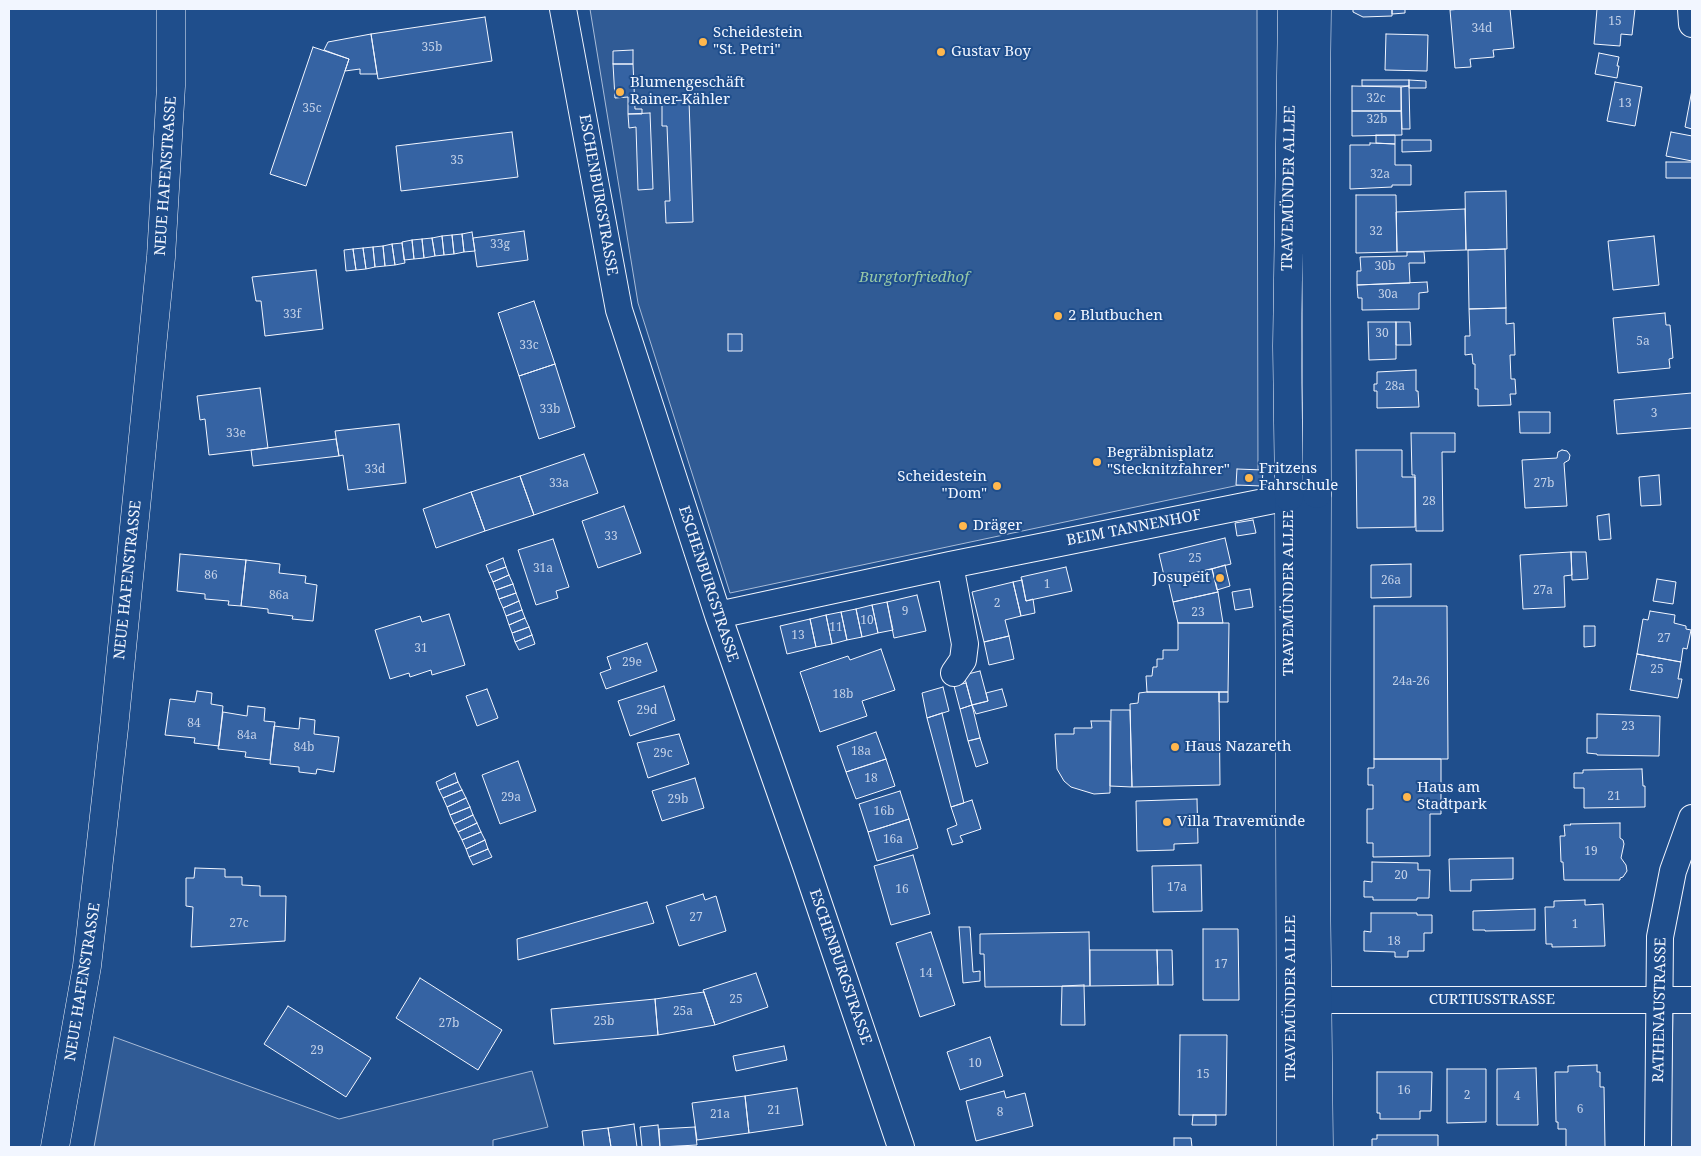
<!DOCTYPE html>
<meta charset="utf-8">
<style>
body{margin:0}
#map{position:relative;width:1701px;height:1156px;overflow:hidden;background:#1f4e8c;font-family:"Noto Serif",serif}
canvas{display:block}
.frame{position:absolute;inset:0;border:10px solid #f2f6ff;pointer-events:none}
</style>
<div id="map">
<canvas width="1701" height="1156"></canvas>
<div class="frame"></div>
</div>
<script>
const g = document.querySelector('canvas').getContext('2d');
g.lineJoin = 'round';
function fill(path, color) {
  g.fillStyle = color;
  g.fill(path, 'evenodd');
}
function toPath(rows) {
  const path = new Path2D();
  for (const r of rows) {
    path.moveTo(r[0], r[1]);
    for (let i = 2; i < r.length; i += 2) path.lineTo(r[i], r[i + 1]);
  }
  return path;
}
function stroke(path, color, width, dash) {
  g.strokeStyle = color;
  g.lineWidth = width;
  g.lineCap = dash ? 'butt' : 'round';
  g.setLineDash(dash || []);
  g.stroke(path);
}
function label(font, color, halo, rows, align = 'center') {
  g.font = font + ' "Noto Serif",serif';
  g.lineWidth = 4;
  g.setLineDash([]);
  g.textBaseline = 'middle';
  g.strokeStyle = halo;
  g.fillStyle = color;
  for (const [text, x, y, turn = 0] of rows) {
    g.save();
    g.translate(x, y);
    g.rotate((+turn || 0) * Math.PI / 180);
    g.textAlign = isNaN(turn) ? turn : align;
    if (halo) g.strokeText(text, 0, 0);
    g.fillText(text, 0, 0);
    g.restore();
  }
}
const green = toPath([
 [590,9,1257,9,1258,481,730,593,638,303,590,9],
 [1673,1012,1692,1012,1692,1147,1670,1147,1673,1012],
 [114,1037,339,1119,532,1071,548,1127,493,1140,493,1147,94,1147,114,1037]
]);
const building = toPath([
 [1353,9,1392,9,1392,16,1363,17,1353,12,1353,9],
 [1392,9,1405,9,1405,13,1392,14,1392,9],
 [1461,9,1510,9,1514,48,1493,50,1494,57,1470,59,1471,67,1455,68,1450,10,1461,9],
 [1597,9,1643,9,1635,9,1632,35,1621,34,1620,46,1594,44,1597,9],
 [485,17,492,61,378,79,371,34,485,17],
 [371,34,377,74,360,74,360,69,345,71,349,59,324,50,328,42,371,34],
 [1386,34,1428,35,1427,71,1385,70,1386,34],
 [313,47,349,59,306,186,270,174,313,47],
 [633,50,633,64,613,64,613,51,633,50],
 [1599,53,1619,57,1617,66,1619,66,1617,78,1595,74,1599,53],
 [613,64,633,64,635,109,642,109,642,114,628,114,628,97,615,98,613,64],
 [1362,80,1409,80,1409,86,1362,86,1362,80],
 [1409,80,1426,81,1426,88,1409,88,1409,80],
 [1615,82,1642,87,1635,126,1607,121,1615,82],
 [1352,86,1401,87,1401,111,1352,111,1352,86],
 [1409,86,1410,129,1402,129,1401,87,1409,86],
 [1692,90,1692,129,1685,127,1692,90],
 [689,100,693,222,666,223,665,201,670,201,667,126,662,126,662,101,689,100],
 [1352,111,1401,111,1402,135,1352,136,1352,111],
 [650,113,653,189,638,190,636,127,629,128,628,114,650,113],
 [512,132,518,177,401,191,396,146,512,132],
 [1671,132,1692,136,1692,161,1666,156,1671,132],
 [1376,135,1395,135,1395,144,1376,143,1376,135],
 [1402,140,1431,140,1431,151,1402,152,1402,140],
 [1370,143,1395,144,1395,165,1411,165,1411,185,1392,185,1392,187,1350,189,1350,145,1370,145,1370,143],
 [1666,162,1692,162,1692,178,1666,178,1666,162],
 [1506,191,1507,249,1466,250,1465,192,1506,191],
 [1356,195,1396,195,1397,252,1356,253,1356,195],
 [1465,209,1466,250,1397,252,1396,212,1465,209],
 [524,231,528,260,477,267,473,238,524,231],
 [472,232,475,251,464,252,462,234,472,232],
 [462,234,464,252,454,254,452,235,462,234],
 [452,235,454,254,444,255,442,236,452,235],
 [442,236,444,255,435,256,432,238,442,236],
 [1654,236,1659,285,1613,290,1608,241,1654,236],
 [432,238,435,256,424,258,422,239,432,238],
 [422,239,424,258,414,259,412,240,422,239],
 [412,240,414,259,404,260,402,242,412,240],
 [402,243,405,263,395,265,392,244,402,243],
 [392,244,395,265,385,266,383,246,392,244],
 [383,246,385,266,375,267,373,247,383,246],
 [373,247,375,267,366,269,363,248,373,247],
 [363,248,366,269,356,270,353,249,363,248],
 [353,249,356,270,346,271,344,250,353,249],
 [1505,249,1506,308,1469,309,1468,250,1505,249],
 [1407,252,1424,252,1425,263,1409,263,1410,283,1357,285,1357,271,1361,271,1360,257,1407,256,1407,252],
 [316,270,323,329,265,336,261,301,256,301,252,277,316,270],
 [1427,282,1428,292,1419,293,1419,309,1362,310,1362,298,1358,298,1357,285,1427,282],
 [534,301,555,364,519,376,498,313,534,301],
 [1506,308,1506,324,1514,323,1515,355,1510,355,1511,379,1515,379,1516,394,1510,394,1511,405,1478,406,1478,389,1475,389,1475,364,1473,364,1472,354,1465,355,1465,336,1470,336,1469,309,1506,308],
 [1665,313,1666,325,1670,325,1673,358,1669,359,1670,368,1618,373,1613,318,1665,313],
 [1368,322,1396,322,1396,359,1369,360,1368,322],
 [1396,322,1410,322,1411,345,1396,345,1396,322],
 [728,334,742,334,742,351,728,351,728,334],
 [555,364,575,427,539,439,519,376,555,364],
 [1416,370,1416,391,1418,391,1419,407,1377,408,1377,391,1374,391,1374,384,1377,384,1377,372,1416,370],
 [260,388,268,448,209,455,205,419,200,420,197,396,260,388],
 [1692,393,1692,428,1617,434,1614,400,1692,393],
 [1519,412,1550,412,1550,433,1520,433,1519,412],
 [399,424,406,483,348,490,343,455,339,456,335,431,399,424],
 [1411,433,1455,433,1455,452,1442,452,1443,531,1416,531,1415,477,1415,475,1412,475,1411,433],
 [336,439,339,456,253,466,251,450,336,439],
 [1356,450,1402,450,1402,477,1415,477,1415,527,1357,528,1356,450],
 [1562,450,1567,451,1570,455,1569,460,1564,463,1567,506,1525,508,1522,460,1557,458,1558,452,1562,450],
 [584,454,598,493,534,515,520,476,584,454],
 [1237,469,1263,470,1262,486,1236,485,1237,469],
 [1659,475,1661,505,1641,506,1639,477,1659,475],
 [520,476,534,515,485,531,471,492,520,476],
 [471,492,485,531,436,548,423,509,471,492],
 [624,506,641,553,598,568,582,521,624,506],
 [1609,514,1611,539,1599,540,1597,516,1609,514],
 [1253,520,1256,533,1237,536,1235,523,1253,520],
 [1225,538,1231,564,1165,580,1159,554,1225,538],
 [553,539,569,587,556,591,558,598,536,605,518,550,553,539],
 [1571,552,1586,552,1588,579,1572,580,1571,552],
 [1571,552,1572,575,1564,576,1565,607,1523,609,1520,555,1571,552],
 [180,554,246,560,241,606,228,605,229,601,205,599,205,594,177,591,180,554],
 [503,558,506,567,489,573,486,565,503,558],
 [246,560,280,564,279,573,306,576,305,583,317,585,313,621,292,619,293,616,268,613,268,609,241,606,246,560],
 [1411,564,1411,597,1371,598,1371,565,1411,564],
 [1225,565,1230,586,1217,590,1212,569,1225,565],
 [506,567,509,575,493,582,489,573,506,567],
 [1066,567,1072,591,1026,601,1021,577,1066,567],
 [1212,569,1218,592,1173,602,1168,580,1212,569],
 [509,575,513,584,496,590,493,582,509,575],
 [1657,579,1676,582,1673,604,1653,601,1657,579],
 [1022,580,1026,601,1033,599,1035,613,1021,616,1013,582,1022,580],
 [1013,582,1021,616,1005,620,1009,636,984,642,972,592,1013,582],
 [513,584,516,593,499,599,496,590,513,584],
 [1250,589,1253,607,1235,610,1232,592,1250,589],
 [1218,592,1223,623,1178,623,1173,602,1218,592],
 [516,593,519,601,503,608,499,599,516,593],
 [917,595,926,631,894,638,887,602,917,595],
 [519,601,522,610,506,616,503,608,519,601],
 [887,602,893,630,878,633,872,605,887,602],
 [872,605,878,633,862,637,856,609,872,605],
 [1374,606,1447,606,1448,759,1374,759,1374,606],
 [856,609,862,637,847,640,841,612,856,609],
 [522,610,525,618,509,625,506,616,522,610],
 [1650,611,1675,615,1674,623,1686,626,1686,629,1691,630,1687,649,1683,648,1681,662,1637,654,1643,619,1648,620,1650,611],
 [841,612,847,640,832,644,826,615,841,612],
 [449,614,465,665,432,675,431,670,410,677,409,673,390,679,375,630,420,616,422,622,449,614],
 [826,615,832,644,816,647,810,619,826,615],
 [525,618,529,627,512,633,509,625,525,618],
 [810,619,816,647,787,654,780,626,810,619],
 [1178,623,1229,623,1228,692,1147,692,1146,676,1152,676,1153,667,1157,667,1157,659,1163,659,1163,650,1178,650,1178,623],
 [1584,626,1595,626,1595,646,1584,647,1584,626],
 [529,627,532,635,515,642,512,633,529,627],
 [532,635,535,644,519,650,515,642,532,635],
 [1009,636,1014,659,989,665,984,642,1009,636],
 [647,643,657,671,606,689,600,673,611,669,607,657,647,643],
 [881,649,895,690,862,701,867,716,820,732,800,672,848,656,850,660,881,649],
 [1637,654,1681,662,1678,679,1682,679,1678,698,1630,690,1637,654],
 [980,671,988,701,972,705,964,675,980,671],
 [966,683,972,705,960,709,954,686,966,683],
 [664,686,675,720,630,736,618,701,664,686],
 [943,687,949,711,927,718,922,693,943,687],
 [487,689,498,718,477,726,466,696,487,689],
 [1002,689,1007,706,976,714,972,705,988,701,986,693,1002,689],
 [197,691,212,693,211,704,223,706,219,746,194,743,195,738,165,735,170,699,195,702,197,691],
 [1147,692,1219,692,1220,785,1132,787,1130,704,1138,703,1139,693,1147,692],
 [1219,692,1228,692,1228,702,1219,702,1219,692],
 [972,705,980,738,968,741,960,709,972,705],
 [248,706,265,708,264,721,275,722,270,760,245,757,246,752,218,749,223,712,247,716,248,706],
 [1111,710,1130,710,1132,787,1110,786,1111,710],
 [942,713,964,803,951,807,927,718,942,713],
 [1597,714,1660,716,1659,756,1597,755,1597,754,1587,753,1587,738,1597,738,1597,714],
 [300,718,315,720,314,734,339,737,334,772,317,769,316,774,299,772,299,767,270,764,274,726,299,729,300,718],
 [1091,721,1110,721,1110,793,1094,794,1071,787,1064,781,1057,769,1055,734,1074,734,1074,728,1092,728,1091,721],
 [876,732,886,759,846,772,837,746,876,732],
 [679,734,689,764,648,778,637,743,679,734],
 [980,738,988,763,976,767,968,741,980,738],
 [886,759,895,786,856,799,846,772,886,759],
 [1374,759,1441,759,1441,814,1430,814,1430,856,1373,857,1373,843,1367,843,1367,809,1373,809,1373,785,1368,785,1368,768,1374,768,1374,759],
 [518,761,536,811,500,824,482,775,518,761],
 [1642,769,1643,786,1645,786,1645,807,1584,808,1584,788,1574,788,1574,773,1583,773,1583,770,1642,769],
 [455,773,458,782,439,790,436,782,455,773],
 [695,778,704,808,662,821,652,791,695,778],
 [458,782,462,790,443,798,439,790,458,782],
 [462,790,466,798,447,807,443,798,462,790],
 [900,791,909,819,868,832,859,804,900,791],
 [466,798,470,807,450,815,447,807,466,798],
 [1197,799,1198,843,1174,844,1174,850,1137,851,1136,801,1197,799],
 [972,800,981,829,960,836,963,842,952,845,947,829,957,825,951,807,972,800],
 [470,807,473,815,454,824,450,815,470,807],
 [473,815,477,823,458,832,454,824,473,815],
 [909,819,918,848,877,861,868,832,909,819],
 [477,823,481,832,462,840,458,832,477,823],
 [1620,823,1620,838,1623,840,1624,844,1621,858,1626,865,1627,871,1623,877,1620,878,1620,880,1564,880,1563,862,1561,862,1560,836,1565,836,1564,825,1571,825,1570,824,1620,823],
 [481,832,485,840,466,849,462,840,481,832],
 [485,840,488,849,469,857,466,849,485,840],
 [488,849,492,857,473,865,469,857,488,849],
 [913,855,930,914,891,925,874,866,913,855],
 [1513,858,1513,879,1471,880,1471,891,1450,891,1449,859,1513,858],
 [1372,862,1418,863,1418,870,1430,870,1429,898,1417,898,1417,900,1373,900,1373,897,1364,897,1364,881,1372,882,1372,862],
 [1201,865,1202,911,1153,912,1152,866,1201,865],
 [195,868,225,869,225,877,242,877,242,885,260,886,260,896,286,896,285,941,191,947,193,907,186,906,186,878,194,878,195,868],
 [703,894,705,900,716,896,726,931,679,946,666,906,703,894],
 [1585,900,1585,905,1603,904,1605,946,1552,947,1552,944,1546,944,1545,907,1554,907,1554,901,1585,900],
 [647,902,654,923,518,960,517,939,647,902],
 [1535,909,1535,930,1485,931,1485,930,1473,930,1473,911,1535,909],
 [1371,913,1417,913,1417,915,1432,915,1432,933,1424,933,1424,951,1408,951,1408,957,1395,957,1395,952,1364,951,1364,931,1371,932,1371,913],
 [959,927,970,927,973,972,980,971,980,981,963,983,959,927],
 [1203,929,1238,929,1239,1000,1203,1000,1203,929],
 [931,932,955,1005,920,1017,896,943,931,932],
 [1089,932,1090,986,985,987,984,954,980,954,980,934,1089,932],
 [1090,950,1157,950,1158,985,1090,986,1090,950],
 [1157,950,1172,950,1173,985,1158,985,1157,950],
 [756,973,768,1007,715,1025,703,990,756,973],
 [420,978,502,1030,478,1070,396,1018,420,978],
 [1084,985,1085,1025,1061,1025,1062,986,1084,985],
 [704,992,715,1025,658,1035,655,999,704,992],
 [655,999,658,1035,554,1044,551,1009,655,999],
 [288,1006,371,1058,346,1097,264,1044,288,1006],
 [1180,1035,1227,1035,1226,1115,1179,1115,1180,1035],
 [990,1037,1003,1076,960,1090,947,1052,990,1037],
 [784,1046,787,1060,736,1071,733,1056,784,1046],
 [1597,1065,1597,1072,1600,1072,1600,1087,1604,1087,1605,1147,1566,1147,1566,1129,1558,1129,1558,1122,1556,1122,1555,1072,1568,1072,1568,1066,1597,1065],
 [1536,1068,1538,1125,1497,1125,1497,1069,1536,1068],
 [1447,1069,1486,1069,1486,1122,1447,1123,1447,1069],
 [1377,1072,1432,1072,1431,1111,1420,1111,1420,1119,1380,1119,1380,1113,1377,1113,1377,1072],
 [797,1088,803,1125,749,1133,745,1096,797,1088],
 [1004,1091,1006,1098,1025,1093,1033,1126,976,1141,966,1101,1004,1091],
 [745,1096,749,1133,697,1140,692,1103,745,1096],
 [1193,1115,1216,1115,1216,1125,1192,1125,1193,1115],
 [634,1124,637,1147,611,1147,608,1128,634,1124],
 [658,1125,660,1147,642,1147,640,1127,658,1125],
 [695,1127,697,1145,660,1147,659,1129,695,1127],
 [608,1128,611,1147,584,1147,582,1131,608,1128],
 [1377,1135,1438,1135,1438,1147,1372,1147,1372,1139,1377,1139,1377,1135],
 [1174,1138,1191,1138,1192,1147,1174,1147,1174,1138]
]);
const minor = toPath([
 [563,9,619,310,718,615,806,866,901,1147],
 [1691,9,1692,24],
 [950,565,965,644,963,660,954,673],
 [718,615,950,565,1289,497,1317,494],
 [1296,1000,1692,1000],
 [1658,1147,1660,937,1673,871,1692,818]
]);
const major = toPath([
 [1317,494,1316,876,1319,1147],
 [1289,497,1291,1147],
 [55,1147,87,966,114,728,161,257,171,86,171,9]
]);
const highway = toPath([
 [1317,494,1316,97,1317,9],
 [1289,497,1287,346,1292,9]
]);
const markers = [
 [703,42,5,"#ffb74d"],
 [941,52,5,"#ffb74d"],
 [620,92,5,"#ffb74d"],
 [1058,316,5,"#ffb74d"],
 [1097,462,5,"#ffb74d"],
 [1249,478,5,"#ffb74d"],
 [997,486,5,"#ffb74d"],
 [963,526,5,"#ffb74d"],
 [1220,578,5,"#ffb74d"],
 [1175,747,5,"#ffb74d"],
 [1407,797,5,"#ffb74d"],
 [1167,822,5,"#ffb74d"]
];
const numberNames = [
 ["15",1615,22],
 ["34d",1482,29],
 ["35b",432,48],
 ["32c",1376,99],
 ["13",1625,104],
 ["35c",312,109],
 ["32b",1377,120],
 ["35",457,161],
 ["32a",1380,175],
 ["32",1376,232],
 ["33g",500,245],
 ["30b",1385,267],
 ["30a",1388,295],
 ["33f",292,315],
 ["30",1382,334],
 ["5a",1643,342],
 ["33c",529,346],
 ["28a",1395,387],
 ["33b",550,410],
 ["3",1654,414],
 ["33e",236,434],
 ["33d",375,470],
 ["33a",559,484],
 ["27b",1544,484],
 ["28",1429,502],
 ["33",611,537],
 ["25",1195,559],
 ["31a",543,569],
 ["86",211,576],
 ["26a",1391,581],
 ["1",1047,585],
 ["27a",1543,591],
 ["86a",279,596],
 ["2",997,604],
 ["9",905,612],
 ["23",1198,613],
 ["10",867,621],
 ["11",836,628],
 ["13",798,636],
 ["27",1664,639],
 ["31",421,649],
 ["29e",632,663],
 ["25",1657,670],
 ["24a-26",1411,682],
 ["18b",843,695],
 ["29d",647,711],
 ["84",194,724],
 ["23",1628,727],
 ["84a",247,736],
 ["84b",304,748],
 ["18a",861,752],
 ["29c",663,754],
 ["18",871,779],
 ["21",1614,797],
 ["29a",511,798],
 ["29b",678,800],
 ["16b",884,812],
 ["16a",893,840],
 ["19",1591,852],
 ["20",1401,876],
 ["17a",1177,888],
 ["16",902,890],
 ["27",696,918],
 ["27c",239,924],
 ["1",1575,925],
 ["18",1394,942],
 ["17",1221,965],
 ["14",926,974],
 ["25",736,1000],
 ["25a",683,1012],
 ["25b",604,1022],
 ["27b",449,1024],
 ["29",317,1051],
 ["10",975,1064],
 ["15",1203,1075],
 ["16",1404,1091],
 ["2",1467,1096],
 ["4",1517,1097],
 ["6",1580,1110],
 ["21",774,1111],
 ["8",1000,1113],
 ["21a",720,1115]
];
const poiNames = [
 ["Scheidestein",713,33],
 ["\"St. Petri\"",713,50],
 ["Gustav Boy",951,52],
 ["Blumengeschäft",630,83],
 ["Rainer Kähler",630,100],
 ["2 Blutbuchen",1068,316],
 ["Begräbnisplatz",1107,453],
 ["\"Stecknitzfahrer\"",1107,470],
 ["Fritzens",1259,469],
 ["Fahrschule",1259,486],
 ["Scheidestein",987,477,"right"],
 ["\"Dom\"",987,494,"right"],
 ["Dräger",973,526],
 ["Josupeit",1210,578,"right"],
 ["Haus Nazareth",1185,747],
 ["Haus am",1417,788],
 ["Stadtpark",1417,805],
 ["Villa Travemünde",1177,822]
];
const streetNames = [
 ["NEUE HAFENSTRASSE",166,176,-86],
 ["TRAVEMÜNDER ALLEE",1289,188,-89],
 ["ESCHENBURGSTRASSE",598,195,80],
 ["BEIM TANNENHOF",1134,528,-11],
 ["NEUE HAFENSTRASSE",128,580,-84],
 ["ESCHENBURGSTRASSE",708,584,72],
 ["TRAVEMÜNDER ALLEE",1289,593,-90],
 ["ESCHENBURGSTRASSE",840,967,71],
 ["NEUE HAFENSTRASSE",83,982,-81],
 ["TRAVEMÜNDER ALLEE",1291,998,-90],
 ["CURTIUSSTRASSE",1492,1000],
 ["RATHENAUSTRASSE",1660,1010,-89]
];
const parkNames = [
 ["Burgtorfriedhof",914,278]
];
fill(green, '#305b95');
stroke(green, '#a8bbd7', 1);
fill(building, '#3563a3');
stroke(building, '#f2f6ff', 1);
stroke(minor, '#f2f6ff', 28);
stroke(major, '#f2f6ff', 29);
stroke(highway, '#f2f6ff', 29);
stroke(minor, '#1f4e8c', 26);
stroke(major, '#1f4e8c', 28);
stroke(highway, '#1f4e8c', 28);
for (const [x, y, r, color] of markers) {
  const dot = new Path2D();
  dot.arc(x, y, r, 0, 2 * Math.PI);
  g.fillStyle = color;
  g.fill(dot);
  stroke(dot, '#1f4e8c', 2);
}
label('12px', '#c3d1e8', null, numberNames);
label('15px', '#f2f6ff', '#1f4e8c', poiNames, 'left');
label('15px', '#f2f6ff', '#1f4e8c', streetNames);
label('italic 15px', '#97c8a6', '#1f4e8c', parkNames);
</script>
